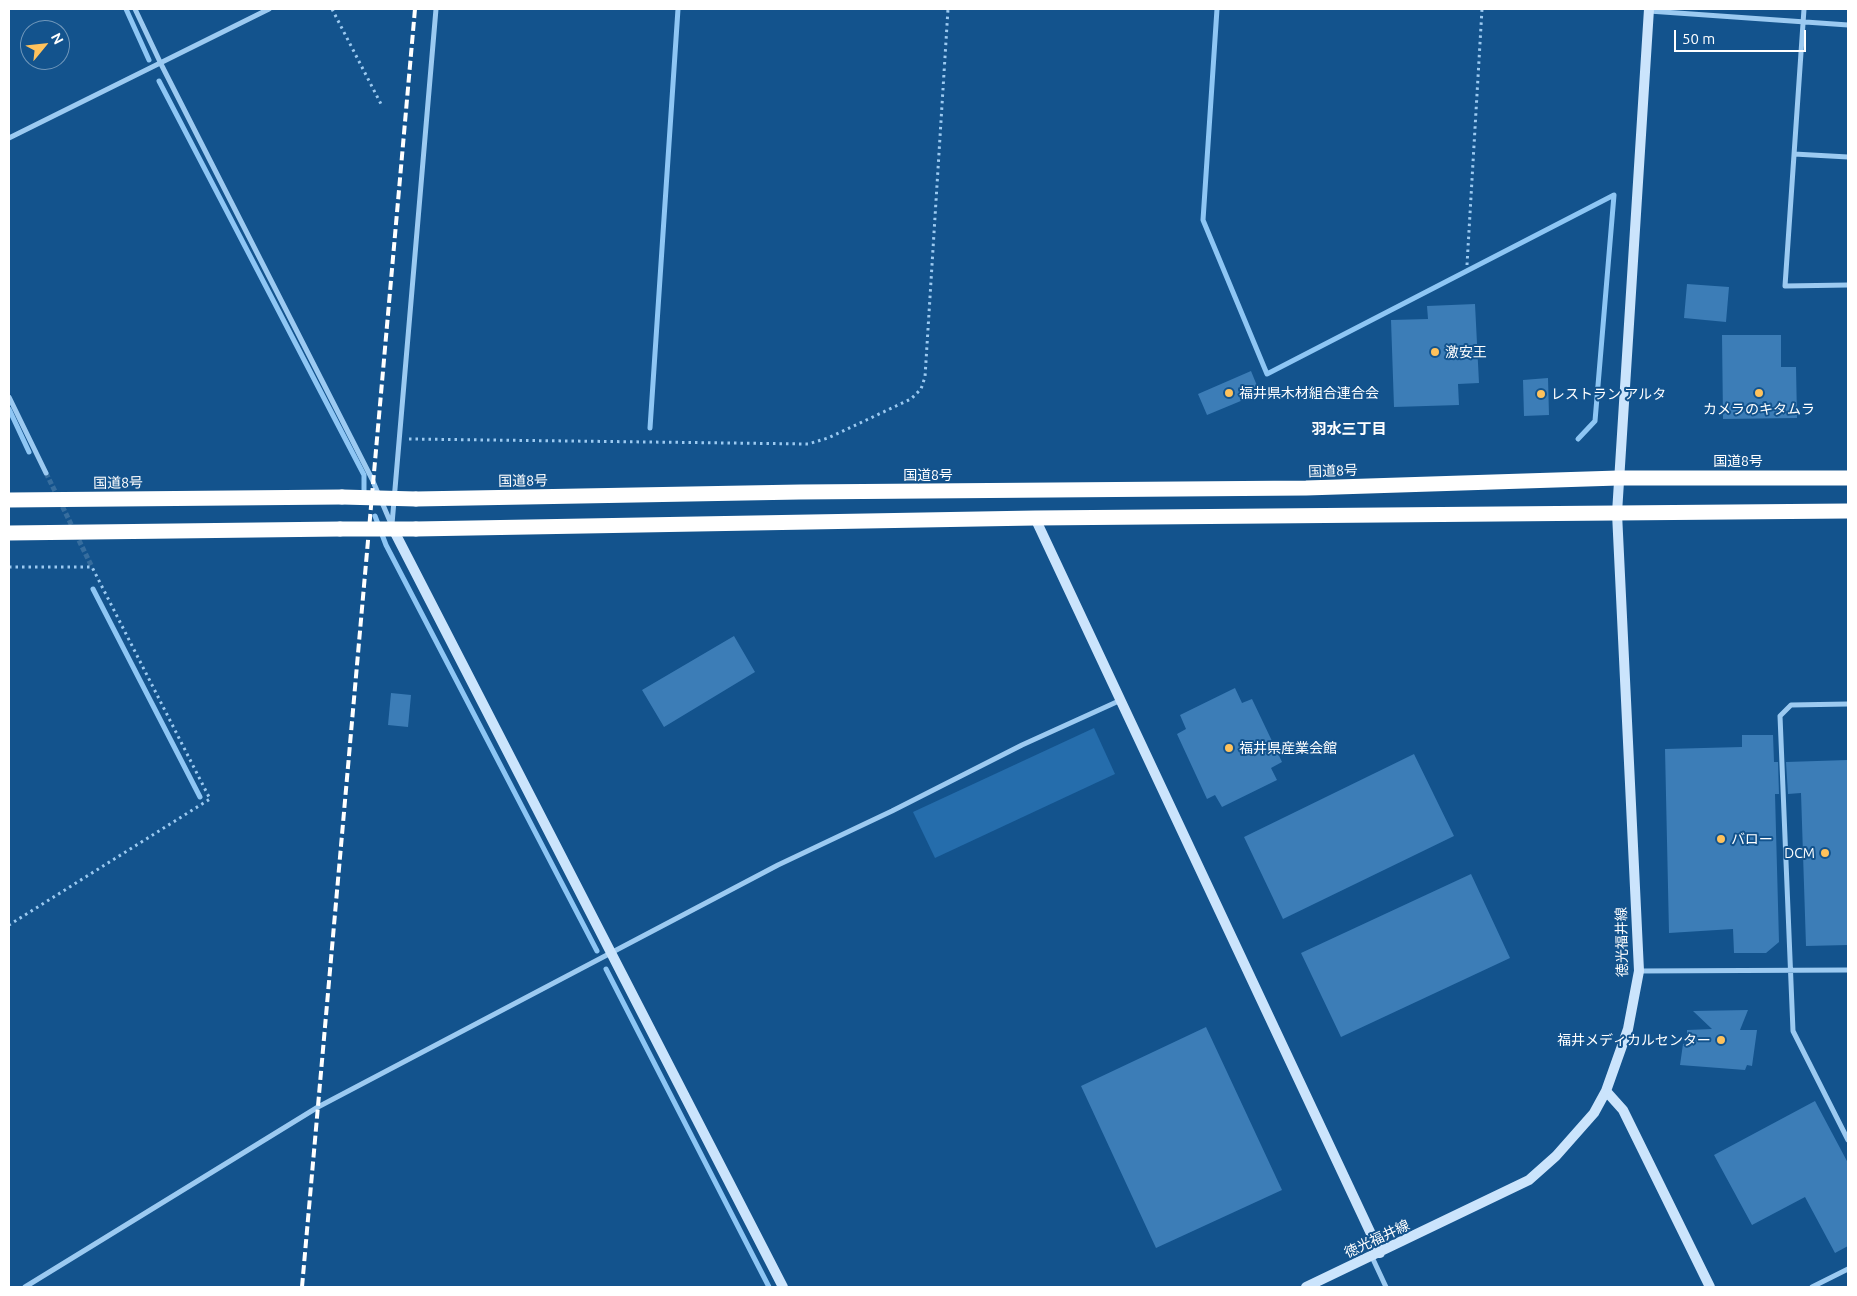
<!DOCTYPE html>
<meta charset="utf-8">
<style>
body{margin:0}
#map{position:relative;width:1857px;height:1296px;overflow:hidden;background:#13538d;font-family:Ubuntu,sans-serif}
canvas{display:block}
.frame{position:absolute;inset:0;border:10px solid #fff;pointer-events:none}
.north{position:absolute;left:20px;top:20px;width:50px;height:50px;box-sizing:border-box;background:#13538d;border:1px solid #7198bb;border-radius:50%;rotate:62deg;font-size:14px;font-weight:700;line-height:20px;text-align:center;color:#fff}
.north::after{content:'';display:block;margin:auto;width:18px;height:22px;background:#ffc25c;clip-path:polygon(50% 0,100% 100%,50% 72%,0 100%)}
.scale{position:absolute;left:1674px;top:30px;width:132px;height:22px;box-sizing:border-box;border:2px solid #fff;border-top:0;padding-left:6px;font-size:15px;line-height:18px;white-space:nowrap;color:#fff;-webkit-text-stroke:4px #13538d;paint-order:stroke}
</style>
<div id="map">
<canvas width="1857" height="1296"></canvas>
<div class="frame"></div>
<div class="north">N</div>
<div class="scale">50 m</div>
</div>
<script>
const g = document.querySelector('canvas').getContext('2d');
g.lineJoin = 'round';
function fill(path, color) {
  g.fillStyle = color;
  g.fill(path, 'evenodd');
}
function toPath(rows) {
  const path = new Path2D();
  for (const r of rows) {
    path.moveTo(r[0], r[1]);
    for (let i = 2; i < r.length; i += 2) path.lineTo(r[i], r[i + 1]);
  }
  return path;
}
function stroke(path, color, width, dash) {
  g.strokeStyle = color;
  g.lineWidth = width;
  g.lineCap = dash ? 'butt' : 'round';
  g.setLineDash(dash || []);
  g.stroke(path);
}
function label(font, color, halo, rows, align = 'center') {
  g.font = font + ' Ubuntu,"Noto Sans JP",sans-serif';
  g.lineWidth = 4;
  g.setLineDash([]);
  g.textBaseline = 'middle';
  g.strokeStyle = halo;
  g.fillStyle = color;
  for (const [text, x, y, turn = 0] of rows) {
    g.save();
    g.translate(x, y);
    g.rotate((+turn || 0) * Math.PI / 180);
    g.textAlign = isNaN(turn) ? turn : align;
    if (halo) g.strokeText(text, 0, 0);
    g.fillText(text, 0, 0);
    g.restore();
  }
}
const green = toPath([
 [1094,728,1115,774,935,858,913,812]
]);
const stream = toPath([
 [126,9,149,60],
 [1217,9,1203,220,1267,374,1614,195,1595,421,1578,439],
 [159,81,364,475,364,493],
 [9,409,29,452],
 [650,428,678,9],
 [375,516,386,545,597,951],
 [93,589,200,797],
 [606,969,769,1287]
]);
const building = toPath([
 [1687,284,1729,287,1726,322,1684,318],
 [1475,304,1479,383,1458,384,1459,405,1394,407,1391,320,1428,319,1427,306],
 [1722,335,1781,335,1781,367,1796,367,1797,418,1723,419],
 [1251,371,1260,393,1207,415,1198,394],
 [1548,378,1549,415,1524,416,1523,380],
 [734,636,755,672,664,727,642,690],
 [1235,688,1242,703,1252,699,1282,762,1271,768,1277,780,1222,807,1215,795,1207,799,1177,734,1186,729,1180,715],
 [391,693,411,695,408,727,388,725],
 [1742,735,1773,735,1774,762,1778,762,1779,794,1775,794,1779,942,1766,953,1734,953,1733,929,1669,933,1665,749,1742,747],
 [1414,754,1454,836,1283,919,1244,837],
 [1848,760,1848,945,1806,946,1801,793,1788,794,1786,762],
 [1471,874,1510,958,1341,1037,1301,953],
 [1748,1010,1740,1030,1757,1030,1752,1066,1747,1065,1745,1070,1680,1065,1683,1044,1687,1043,1687,1030,1712,1029,1693,1011],
 [1206,1027,1282,1190,1156,1248,1081,1086],
 [1815,1101,1848,1163,1848,1246,1835,1253,1805,1197,1752,1225,1714,1155]
]);
const streetTunnel = toPath([
 [46,473,92,567]
]);
const path = toPath([
 [332,9,382,106],
 [1467,265,1482,9],
 [409,439,808,444,828,438,911,399,921,389,925,377,948,9],
 [9,567,92,567,210,799,9,925]
]);
const street = toPath([
 [135,9,161,64,372,479,392,526],
 [1804,9,1785,286,1848,285],
 [1649,11,1848,25],
 [9,138,269,9],
 [1794,154,1848,157],
 [9,397,46,473],
 [392,524,436,9],
 [1848,704,1791,705,1780,716,1793,1031,1848,1140],
 [1639,971,1848,970],
 [1372,1257,1386,1287],
 [25,1287,318,1107,778,865,892,811,1022,745,1121,700],
 [1812,1287,1848,1269]
]);
const secondary = toPath([
 [1035,518,1380,1253],
 [392,527,783,1287],
 [1606,1091,1623,1110,1710,1287],
 [1306,1287,1529,1180,1556,1156,1594,1113,1606,1091,1628,1029,1639,971,1617,513,1649,9]
]);
const highway = toPath([
 [416,499,800,492,1306,488,1618,478,1848,478],
 [9,500,342,497],
 [416,529,1035,518,1848,511],
 [9,533,340,529]
]);
const rail = toPath([
 [302,1287,415,9]
]);
const highwayBridge = toPath([
 [342,497,416,499],
 [340,529,416,529]
]);
const markers = [
 [1435,352,5,"#ffc25c"],
 [1229,393,5,"#ffc25c"],
 [1759,393,5,"#ffc25c"],
 [1541,394,5,"#ffc25c"],
 [1229,748,5,"#ffc25c"],
 [1721,839,5,"#ffc25c"],
 [1825,853,5,"#ffc25c"],
 [1721,1040,5,"#ffc25c"]
];
const poiNames = [
 ["激安王",1445,352],
 ["福井県木材組合連合会",1239,393],
 ["レストラン アルタ",1551,394],
 ["カメラのキタムラ",1759,409,"center"],
 ["福井県産業会館",1239,748],
 ["バロー",1731,839],
 ["DCM",1815,853,"right"],
 ["福井メディカルセンター",1711,1040,"right"]
];
const streetNames = [
 ["国道8号",1738,461],
 ["国道8号",1333,471,-2],
 ["国道8号",928,475],
 ["国道8号",523,481,-1],
 ["国道8号",118,483,-1],
 ["徳光福井線",1622,942,-91],
 ["徳光福井線",1377,1239,-25]
];
const neighbourhoodNames = [
 ["羽水三丁目",1349,429]
];
fill(green, '#256dac');
stroke(stream, '#8ec6f4', 5);
fill(building, '#3c7db7');
stroke(streetTunnel, '#366d9e', 5, [5, 2.5]);
stroke(path, '#9ccaf1', 3, [2.5, 4]);
stroke(street, '#9ccaf1', 5);
stroke(secondary, '#cbe4fc', 10);
stroke(highway, '#fff', 15);
stroke(rail, '#fff', 4, [9, 4]);
stroke(highwayBridge, '#fff', 15);
for (const [x, y, r, color] of markers) {
  const dot = new Path2D();
  dot.arc(x, y, r, 0, 2 * Math.PI);
  g.fillStyle = color;
  g.fill(dot);
  stroke(dot, '#13538d', 2);
}
label('14px', '#fff', '#13538d', poiNames, 'left');
label('14px', '#fff', '#13538d', streetNames);
label('bold 15px', '#fff', '#13538d', neighbourhoodNames);
</script>
